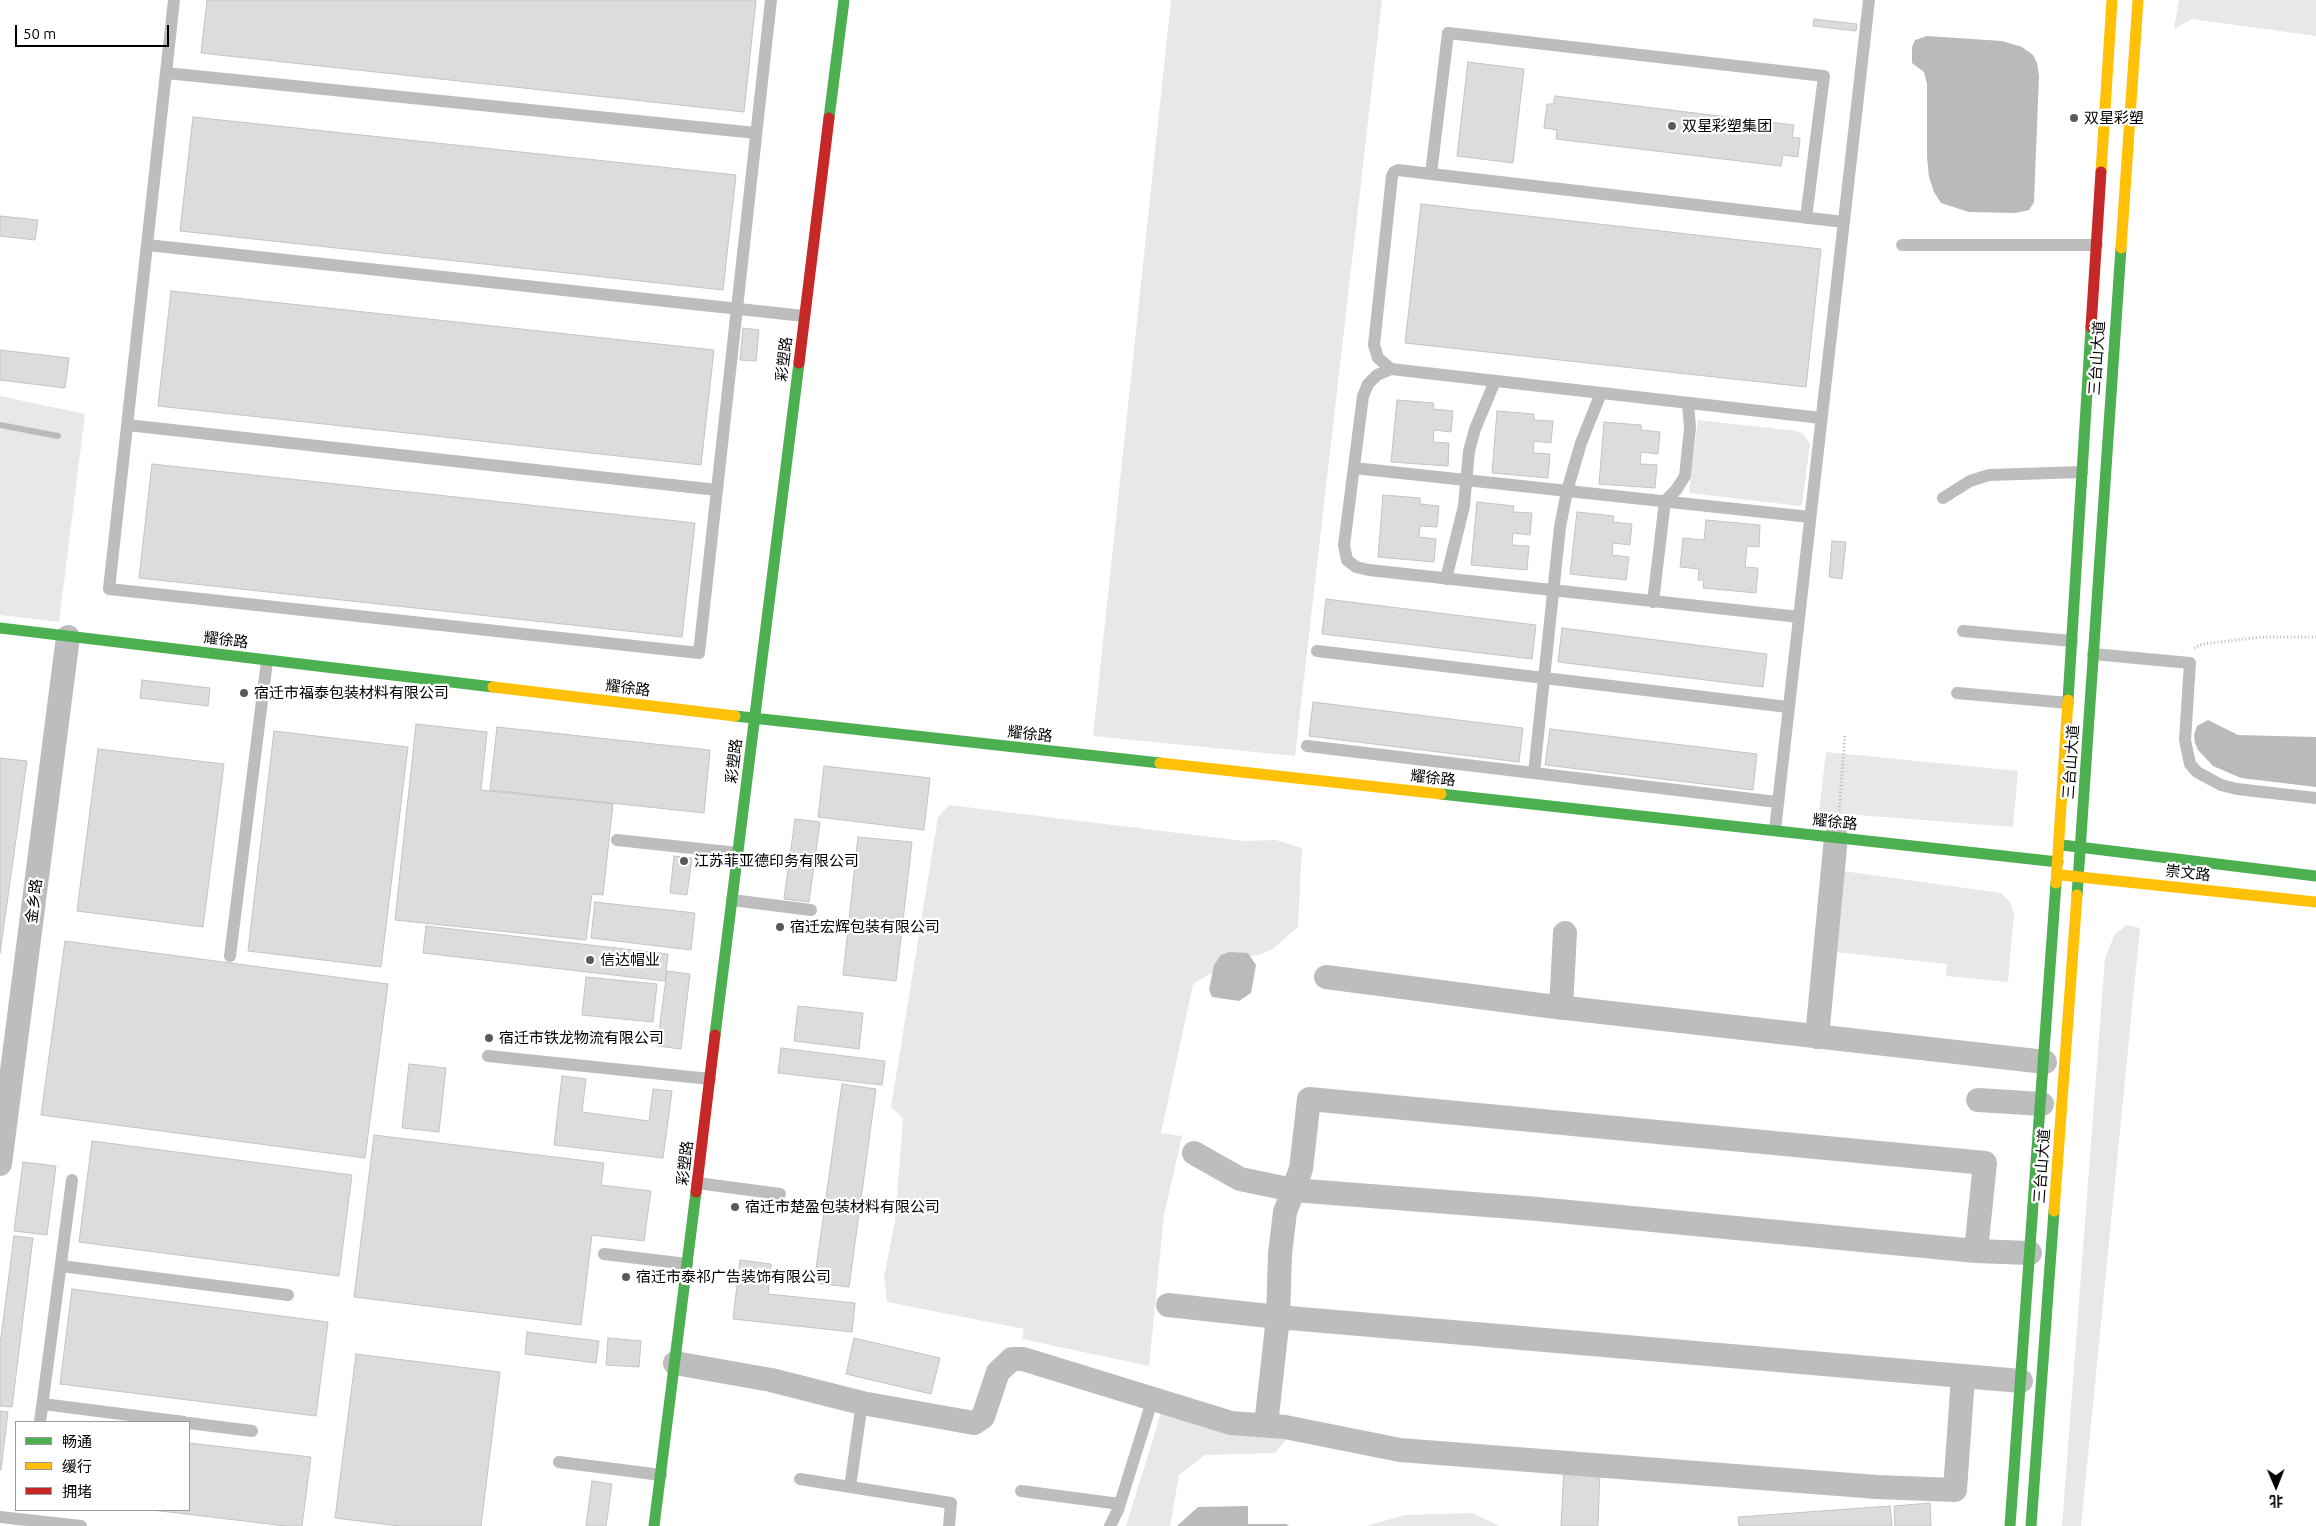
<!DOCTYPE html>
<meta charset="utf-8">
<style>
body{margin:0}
#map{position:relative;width:2316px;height:1526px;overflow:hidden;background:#fff;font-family:Ubuntu,"Noto Sans SC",sans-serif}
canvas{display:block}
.legend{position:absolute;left:15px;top:1421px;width:175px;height:90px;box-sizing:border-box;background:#fff;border:1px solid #999;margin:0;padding:6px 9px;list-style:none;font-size:15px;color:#000}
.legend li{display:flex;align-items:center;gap:10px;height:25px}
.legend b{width:25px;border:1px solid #999}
.north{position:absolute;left:2251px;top:1461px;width:50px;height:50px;-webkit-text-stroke:4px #fff;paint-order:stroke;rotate:179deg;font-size:14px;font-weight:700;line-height:20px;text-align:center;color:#000}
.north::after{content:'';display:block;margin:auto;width:18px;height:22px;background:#000;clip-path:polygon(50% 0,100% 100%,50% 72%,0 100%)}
.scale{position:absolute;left:15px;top:25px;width:154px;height:22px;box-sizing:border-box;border:2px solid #000;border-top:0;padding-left:6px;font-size:15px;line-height:18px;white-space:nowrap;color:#000;-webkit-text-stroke:4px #fff;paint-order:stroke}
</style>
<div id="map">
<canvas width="2316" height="1526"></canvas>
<ul class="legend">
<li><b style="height:6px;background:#4caf50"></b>畅通</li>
<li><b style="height:6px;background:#ffc107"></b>缓行</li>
<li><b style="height:6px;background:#c62828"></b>拥堵</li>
</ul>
<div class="north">北</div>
<div class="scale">50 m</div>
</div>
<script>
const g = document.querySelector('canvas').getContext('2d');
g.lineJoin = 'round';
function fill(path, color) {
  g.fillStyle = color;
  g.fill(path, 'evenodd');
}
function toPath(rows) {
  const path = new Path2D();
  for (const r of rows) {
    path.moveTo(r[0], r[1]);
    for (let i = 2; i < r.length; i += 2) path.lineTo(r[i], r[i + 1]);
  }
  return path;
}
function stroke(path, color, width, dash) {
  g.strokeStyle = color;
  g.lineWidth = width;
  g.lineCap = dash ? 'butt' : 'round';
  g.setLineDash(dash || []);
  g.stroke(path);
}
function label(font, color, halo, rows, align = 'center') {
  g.font = font + ' Ubuntu,"Noto Sans SC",sans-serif';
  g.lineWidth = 4.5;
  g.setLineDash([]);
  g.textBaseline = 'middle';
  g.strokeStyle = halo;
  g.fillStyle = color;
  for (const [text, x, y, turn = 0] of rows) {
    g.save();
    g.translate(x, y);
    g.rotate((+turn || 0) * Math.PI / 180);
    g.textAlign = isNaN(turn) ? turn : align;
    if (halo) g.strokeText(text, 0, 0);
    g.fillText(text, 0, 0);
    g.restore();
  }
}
const green = toPath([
 [1171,0,1382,0,1295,756,1093,736],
 [2179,0,2316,0,2316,36,2192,19,2174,29],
 [0,396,85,414,59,622,0,615],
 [1698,420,1796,431,1803,434,1810,444,1802,504,1800,506,1689,493],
 [1826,752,2018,771,2013,827,1819,812],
 [949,805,1244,841,1276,840,1302,848,1298,927,1274,948,1262,954,1235,959,1193,984,1161,1133,1182,1136,1164,1215,1149,1366,1022,1339,1024,1329,887,1302,884,1277,895,1221,903,1118,891,1107,938,817],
 [1843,871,2001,893,2010,902,2014,913,2008,982,1946,976,1947,964,1835,952],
 [2127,925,2140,928,2081,1526,2062,1526,2105,958,2115,934],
 [1162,1410,1290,1435,1275,1453,1205,1455,1179,1475,1170,1526,1126,1526],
 [1472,1513,1500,1526,1366,1526,1405,1515]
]);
const water = toPath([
 [1927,36,2002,41,2022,47,2033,55,2037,63,2039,76,2034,202,2029,210,2015,213,1969,212,1941,203,1934,192,1929,177,1927,157,1927,84,1924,72,1912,63,1912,47,1915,40],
 [2208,720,2238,735,2316,737,2316,787,2241,778,2213,766,2198,750,2195,743,2194,735,2197,726],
 [1229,952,1248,953,1256,965,1251,993,1239,1001,1212,997,1209,990,1214,965,1221,955],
 [1248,1506,1248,1524,1286,1524,1289,1526,1177,1526,1198,1507]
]);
const stream = toPath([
 [0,425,58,436]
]);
const building = toPath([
 [207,0,756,0,744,112,201,53,207,0],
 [1814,19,1857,24,1856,31,1813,26,1814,19],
 [1468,62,1524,69,1513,163,1457,156,1468,62],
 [1555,96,1794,125,1792,137,1800,138,1798,157,1783,155,1781,166,1556,139,1557,130,1544,128,1547,104,1553,104,1555,96],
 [193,117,736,175,723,290,180,231,193,117],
 [1421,204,1821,249,1806,387,1405,343,1421,204],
 [0,216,38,220,35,240,0,236,0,216],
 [171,291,714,350,701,465,158,406,171,291],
 [743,328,759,330,756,361,740,360,743,328],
 [0,350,69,358,65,388,0,380,0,350],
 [1397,400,1434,403,1433,409,1453,411,1451,432,1434,430,1433,442,1449,443,1448,466,1391,462,1397,400],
 [1497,411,1534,414,1534,420,1553,421,1551,443,1534,441,1533,453,1550,454,1548,478,1492,473,1497,411],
 [1604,422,1641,425,1641,430,1660,432,1658,454,1641,452,1640,464,1657,465,1655,488,1599,484,1604,422],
 [152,464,695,523,682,637,139,578,152,464],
 [1383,495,1420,498,1420,504,1439,506,1437,527,1420,526,1419,537,1436,539,1434,562,1378,557,1383,495],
 [1477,502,1514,506,1513,512,1532,513,1530,535,1513,533,1512,545,1529,546,1527,570,1471,565,1477,502],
 [1577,512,1614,516,1613,522,1632,524,1630,545,1613,543,1612,555,1629,557,1626,580,1570,574,1577,512],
 [1706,520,1760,525,1759,547,1747,546,1745,567,1758,568,1756,593,1703,588,1704,580,1698,580,1699,569,1680,567,1683,538,1704,540,1706,520],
 [1832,541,1846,542,1842,579,1829,577,1832,541],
 [1326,599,1536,625,1532,659,1322,634,1326,599],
 [1562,628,1767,654,1763,687,1558,662,1562,628],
 [142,680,210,688,208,706,140,698,142,680],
 [1313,702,1523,728,1519,762,1309,736,1313,702],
 [416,724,487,732,481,790,613,804,603,895,592,894,586,940,395,920,416,724],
 [497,727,710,750,704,813,490,790,497,727],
 [1550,729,1757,754,1753,790,1545,765,1550,729],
 [274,731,408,747,381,967,248,951,274,731],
 [98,749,224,764,203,927,77,911,98,749],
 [0,758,27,761,0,953,0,758],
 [824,766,930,778,924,830,818,817,824,766],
 [795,819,820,822,809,902,784,899,795,819],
 [858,837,912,842,896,981,843,975,858,837],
 [674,856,692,858,687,895,670,893,674,856],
 [595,902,695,913,691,950,591,938,595,902],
 [426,926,668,954,665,981,423,953,426,926],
 [65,941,388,984,365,1158,41,1115,65,941],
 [667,971,690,974,681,1049,657,1046,667,971],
 [586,977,657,984,653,1022,582,1015,586,977],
 [798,1006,863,1013,859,1049,794,1041,798,1006],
 [781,1048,885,1061,882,1085,778,1073,781,1048],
 [409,1064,446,1068,439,1132,402,1128,409,1064],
 [562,1076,586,1079,582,1112,649,1121,653,1089,672,1091,663,1158,554,1145,562,1076],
 [842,1084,876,1089,849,1287,814,1283,842,1084],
 [374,1135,604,1163,601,1185,651,1191,644,1241,592,1235,581,1325,354,1297,374,1135],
 [92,1141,352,1175,339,1276,79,1242,92,1141],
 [23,1162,56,1166,47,1235,14,1231,23,1162],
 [14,1236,33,1238,12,1407,0,1406,0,1345,14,1236],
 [740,1260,771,1264,768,1294,855,1303,852,1332,733,1319,740,1260],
 [72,1289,328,1322,316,1416,60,1384,72,1289],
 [527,1332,599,1341,596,1363,525,1354,527,1332],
 [608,1338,641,1341,639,1367,606,1365,608,1338],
 [854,1338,940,1358,931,1394,846,1374,854,1338],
 [356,1354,500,1372,481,1526,399,1526,335,1518,356,1354],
 [0,1411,8,1412,1,1470,0,1470,0,1411],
 [189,1443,311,1457,302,1526,286,1526,152,1510,189,1510,189,1443],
 [1564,1468,1600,1470,1598,1526,1561,1526,1564,1468],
 [592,1481,612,1484,606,1526,586,1526,592,1481],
 [1930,1503,1931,1526,1895,1526,1894,1506,1930,1503],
 [1890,1506,1892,1526,1739,1526,1738,1517,1890,1506]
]);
const path = toPath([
 [2194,648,2203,644,2261,637,2316,637],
 [1839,814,1845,734]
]);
const lane = toPath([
 [174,0,109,589,699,653,771,0],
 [166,73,756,133],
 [1806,218,1824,76,1448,33,1431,174,1844,222],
 [147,245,804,316],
 [1902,245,2097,245],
 [1391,369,1378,358,1374,345,1392,176,1394,172,1398,170,1431,174],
 [127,425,717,490],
 [1354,468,1810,517],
 [1943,498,1970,481,1989,475,2082,472],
 [1446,579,1464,506,1469,451,1475,429,1495,381],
 [1653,602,1665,501,1676,490,1685,476,1690,428,1688,403],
 [1799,617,1369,570,1356,567,1347,560,1344,545,1363,396,1368,384,1377,375,1391,369,1821,418],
 [1963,631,2072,641],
 [1317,651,1788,707],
 [2093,654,2190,663,2185,740,2190,764,2197,772,2221,785,2237,789,2316,798],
 [1957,693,2068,703],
 [1307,746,1777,802],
 [1534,773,1560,527,1567,491,1581,443,1601,393],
 [1775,830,1869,0],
 [617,840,738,853],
 [732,900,811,910],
 [230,956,267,661],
 [488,1056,710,1079],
 [697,1183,780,1194],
 [604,1254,687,1264],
 [61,1266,288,1295],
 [43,1404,184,1422],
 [40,1422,72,1180],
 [189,1423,252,1431],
 [559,1462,661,1475],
 [800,1479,951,1503,949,1526],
 [850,1487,862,1403],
 [1021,1491,1120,1504],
 [0,1517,81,1526],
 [1110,1526,1118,1510,1153,1398]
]);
const street = toPath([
 [1326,977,1548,1006,2045,1062],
 [1561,1008,1565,933],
 [1817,1037,1836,837],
 [1978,1100,2042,1104],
 [1194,1153,1240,1179,1293,1190,1538,1209,1976,1251,2030,1253],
 [0,1164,68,637],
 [1168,1305,1278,1317,2021,1381],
 [675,1363,771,1380,862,1403,974,1423,983,1417,998,1372,1012,1359,1023,1359,1231,1423,1285,1427,1400,1450,1877,1487,1955,1490,1963,1377],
 [1266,1425,1278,1317,1280,1254,1285,1212,1301,1169,1309,1099,1985,1163,1976,1251]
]);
const fast = toPath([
 [829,118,844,0],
 [0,628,493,687],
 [2068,700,2091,327],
 [735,716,1160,763],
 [1441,794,2058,862],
 [2062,845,2316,876],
 [2077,895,2121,248],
 [715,1035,799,363],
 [654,1526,696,1192],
 [2010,1526,2056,883],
 [2031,1526,2054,1211]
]);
const slow = toPath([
 [2101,172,2112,0],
 [2121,248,2138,0],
 [493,687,735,716],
 [1160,763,1441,794],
 [2061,875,2316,902],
 [2056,883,2068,700],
 [2054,1211,2077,895]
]);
const jam = toPath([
 [2091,327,2101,172],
 [799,363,829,118],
 [696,1192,715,1035]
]);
const markers = [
 [2074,118,5,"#595959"],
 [1672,126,5,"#595959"],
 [244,693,5,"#595959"],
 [684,861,5,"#595959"],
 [780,927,5,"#595959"],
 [590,960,5,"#595959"],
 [489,1038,5,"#595959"],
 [735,1207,5,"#595959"],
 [626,1277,5,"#595959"]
];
const poiNames = [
 ["双星彩塑",2084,118],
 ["双星彩塑集团",1682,126],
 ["宿迁市福泰包装材料有限公司",254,693],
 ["江苏菲亚德印务有限公司",694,861],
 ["宿迁宏辉包装有限公司",790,927],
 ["信达帽业",600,960],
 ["宿迁市铁龙物流有限公司",499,1038],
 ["宿迁市楚盈包装材料有限公司",745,1207],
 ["宿迁市泰祁广告装饰有限公司",636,1277]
];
const streetNames = [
 ["三台山大道",2097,358,-86],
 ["彩塑路",784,359,-83],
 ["耀徐路",226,640,7],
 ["耀徐路",628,688,7],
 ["耀徐路",1030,734,6],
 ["彩塑路",734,761,-83],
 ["三台山大道",2071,762,-86],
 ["耀徐路",1433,778,6],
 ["耀徐路",1835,822,6],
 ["崇文路",2188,873,6],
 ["金乡路",34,901,-83],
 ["彩塑路",685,1163,-83],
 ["三台山大道",2042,1166,-86]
];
fill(green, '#e8e8e8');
fill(water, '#bababa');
stroke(stream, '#bababa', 6);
fill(building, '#dcdcdc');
stroke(building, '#c4c4c4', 1);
stroke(path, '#b8b8b8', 3, [1, 2.5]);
stroke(lane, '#bdbdbd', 12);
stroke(street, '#bdbdbd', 24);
stroke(fast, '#4caf50', 11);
stroke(slow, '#ffc107', 11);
stroke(jam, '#c62828', 11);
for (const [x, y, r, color] of markers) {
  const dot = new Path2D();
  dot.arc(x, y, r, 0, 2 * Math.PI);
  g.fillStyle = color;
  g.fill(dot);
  stroke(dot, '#fff', 2);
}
label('15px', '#000', '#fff', poiNames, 'left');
label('15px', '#000', '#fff', streetNames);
</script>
